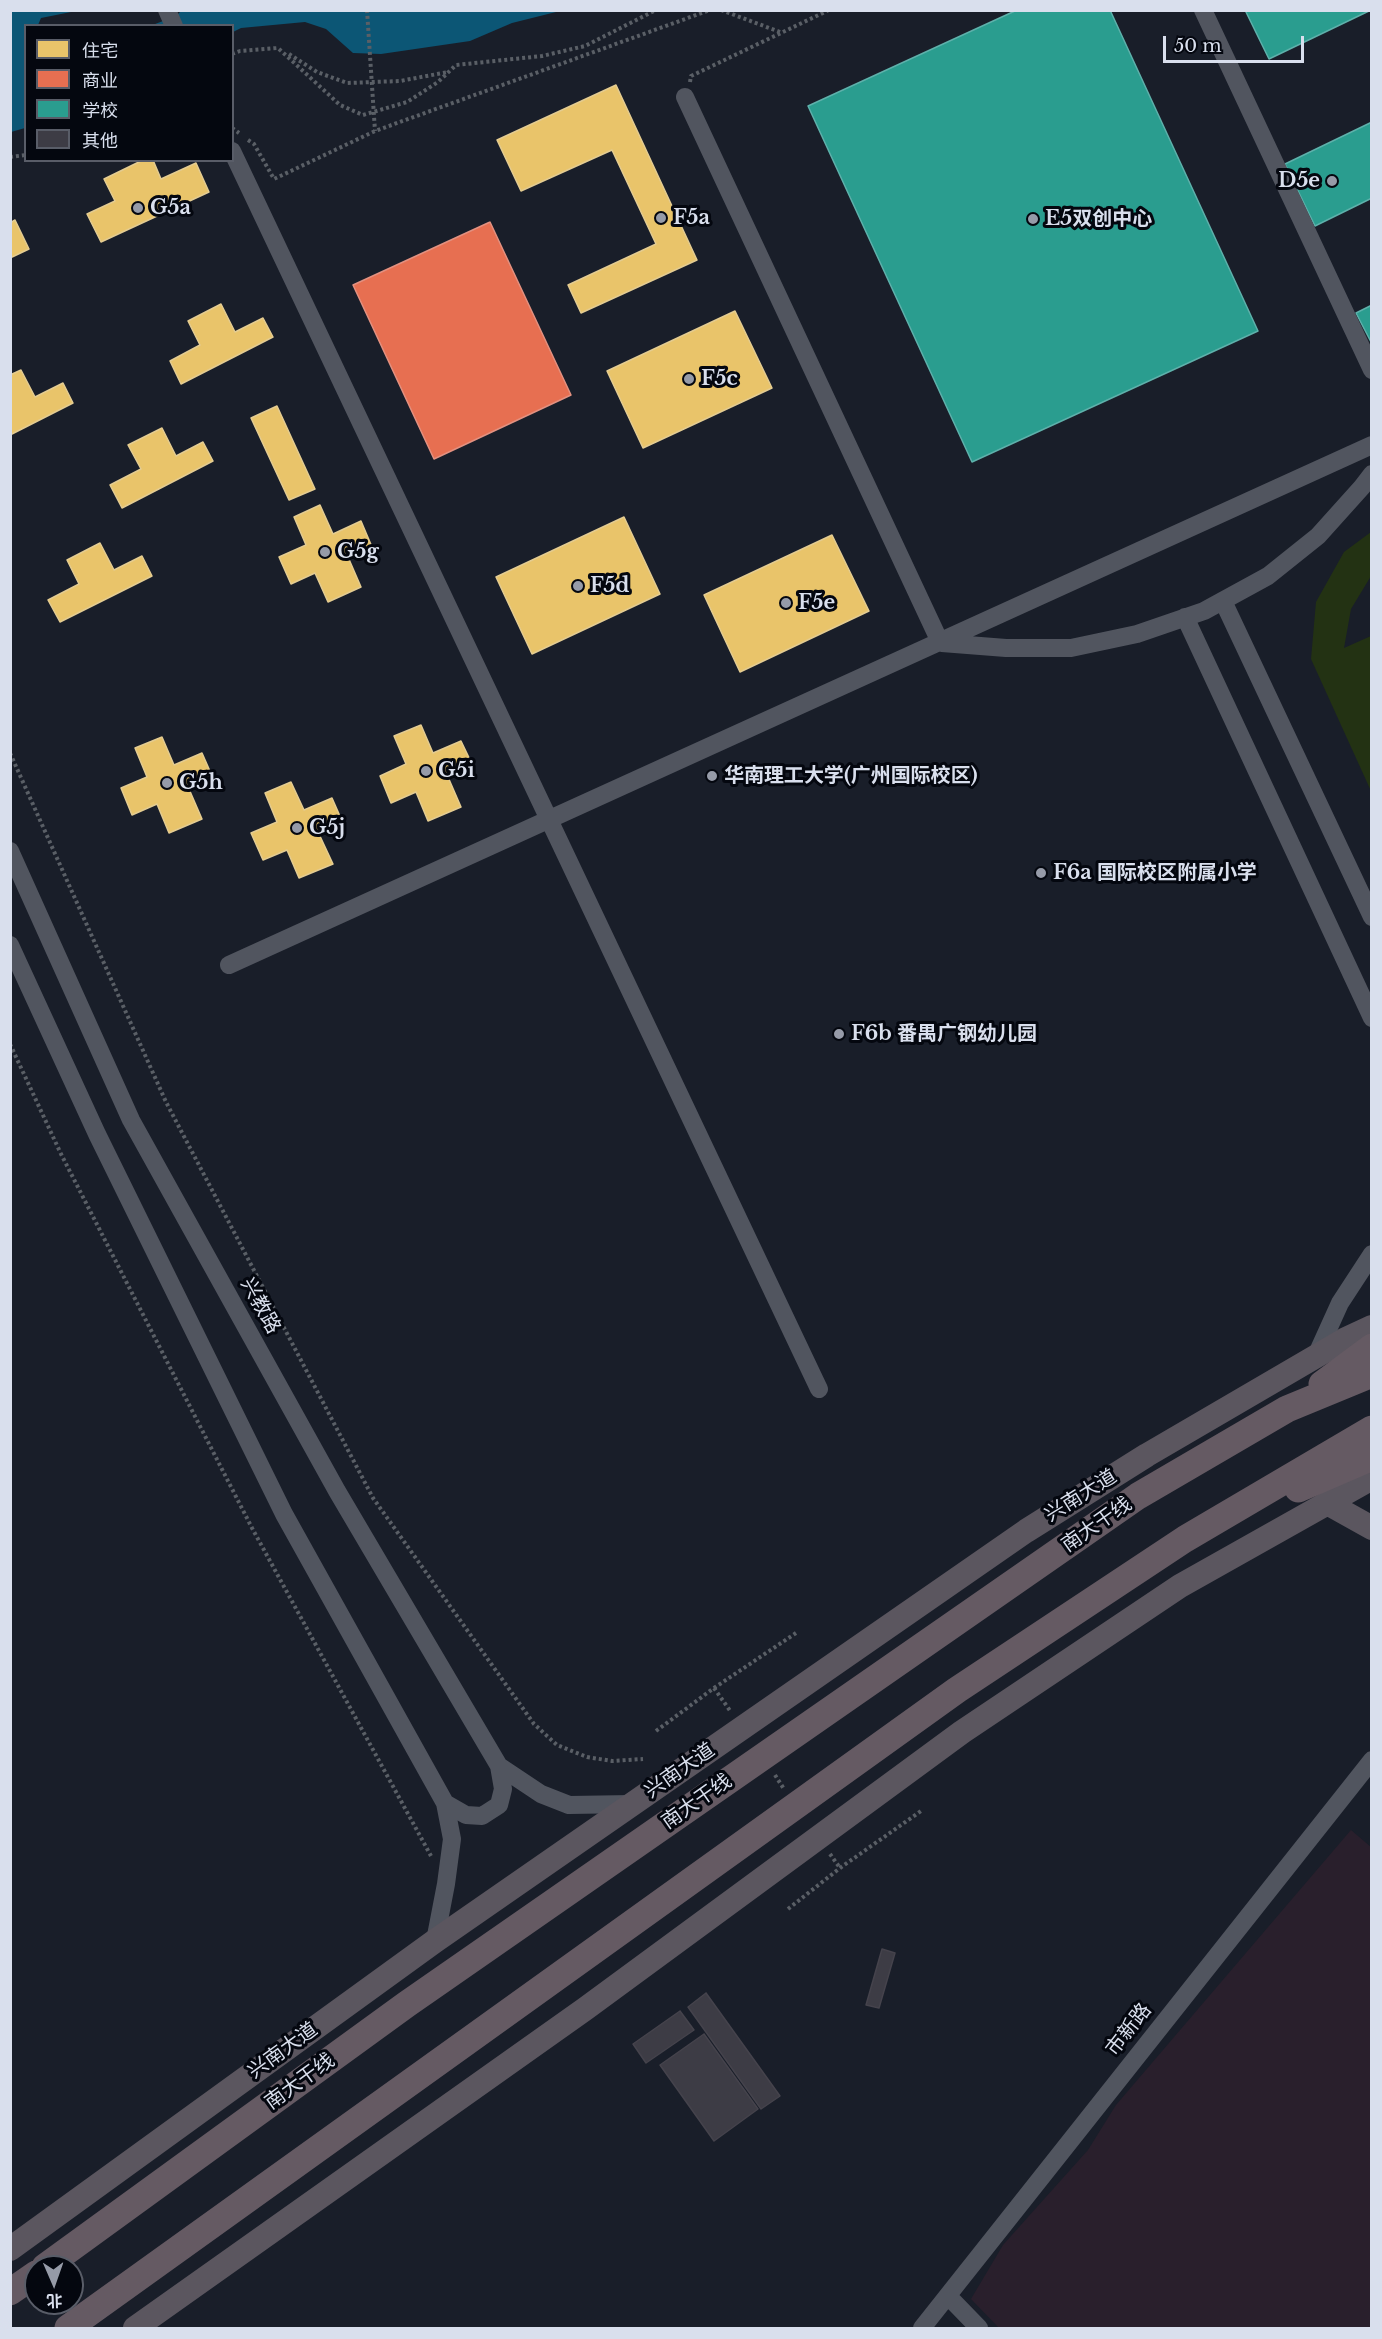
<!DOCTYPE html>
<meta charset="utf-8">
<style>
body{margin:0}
#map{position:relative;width:1382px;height:2339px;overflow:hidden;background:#191e29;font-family:"Libre Baskerville","Noto Sans SC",serif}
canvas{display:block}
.frame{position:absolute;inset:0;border:12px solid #d9dfed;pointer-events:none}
.legend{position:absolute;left:24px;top:24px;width:210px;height:138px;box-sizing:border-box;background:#04070f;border:2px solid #595d68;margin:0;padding:8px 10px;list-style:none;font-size:18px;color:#d9dfed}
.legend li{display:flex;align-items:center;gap:12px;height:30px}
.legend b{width:30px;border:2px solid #595d68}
.north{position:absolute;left:24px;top:2255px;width:60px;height:60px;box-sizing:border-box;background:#04070f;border:2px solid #595d68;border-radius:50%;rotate:178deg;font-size:16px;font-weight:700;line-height:24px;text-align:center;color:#d9dfed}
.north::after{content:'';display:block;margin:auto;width:21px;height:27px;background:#969ba8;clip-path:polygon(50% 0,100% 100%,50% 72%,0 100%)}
.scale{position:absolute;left:1163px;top:36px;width:141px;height:27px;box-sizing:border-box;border:3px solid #d9dfed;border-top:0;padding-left:8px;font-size:18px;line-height:21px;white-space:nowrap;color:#d9dfed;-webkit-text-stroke:4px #04070f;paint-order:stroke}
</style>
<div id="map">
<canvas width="1382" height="2339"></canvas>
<div class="frame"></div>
<ul class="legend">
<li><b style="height:16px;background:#e9c46a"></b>住宅</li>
<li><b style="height:16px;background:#e76f51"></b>商业</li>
<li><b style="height:16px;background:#2a9d8f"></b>学校</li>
<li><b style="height:16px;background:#3d3c45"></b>其他</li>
</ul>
<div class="north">北</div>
<div class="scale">50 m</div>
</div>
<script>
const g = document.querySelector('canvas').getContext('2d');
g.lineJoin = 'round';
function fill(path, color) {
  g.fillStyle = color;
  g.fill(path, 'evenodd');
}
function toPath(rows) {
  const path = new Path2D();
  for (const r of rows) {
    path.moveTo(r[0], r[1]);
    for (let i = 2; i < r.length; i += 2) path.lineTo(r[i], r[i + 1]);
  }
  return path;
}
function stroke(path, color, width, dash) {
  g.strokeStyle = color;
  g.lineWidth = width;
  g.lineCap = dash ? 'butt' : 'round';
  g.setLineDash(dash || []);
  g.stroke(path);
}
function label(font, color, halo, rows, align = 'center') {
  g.font = font + ' "Libre Baskerville","Noto Sans SC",serif';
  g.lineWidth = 6;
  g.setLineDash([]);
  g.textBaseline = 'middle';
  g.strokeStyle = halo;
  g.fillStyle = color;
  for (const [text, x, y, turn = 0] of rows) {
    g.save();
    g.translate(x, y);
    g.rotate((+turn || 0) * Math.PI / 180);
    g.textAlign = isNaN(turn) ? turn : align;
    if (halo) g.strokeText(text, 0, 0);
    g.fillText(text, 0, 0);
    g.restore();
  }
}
const industrial = toPath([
 [1351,1830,1372,1848,1371,2328,999,2328,971,2299,1003,2245,1088,2150,1116,2105]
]);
const green = toPath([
 [1371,532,1371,576,1351,609,1344,648,1371,636,1371,791,1311,659,1316,602,1344,552]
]);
const water = toPath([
 [67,10,71,12,41,18,38,25,26,26,25,128,11,132,11,11],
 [182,10,560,11,512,23,470,41,381,54,353,53,326,29,305,22,241,28,233,32,232,26,150,26,176,16]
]);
const homes = toPath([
 [616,85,697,260,581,313,568,285,656,244,612,150,521,191,497,140,616,85],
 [143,160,153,160,161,179,196,163,209,192,101,242,87,214,115,201,104,179,143,160],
 [15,220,29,249,10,258,10,223,15,220],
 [221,304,235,332,263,318,273,337,181,384,170,361,200,345,188,321,221,304],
 [735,311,772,388,643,448,607,371,735,311],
 [21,370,35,397,63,383,73,403,10,435,10,375,21,370],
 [277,406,315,489,289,500,251,418,277,406],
 [162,428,176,456,203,442,213,461,122,508,110,485,141,469,128,445,162,428],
 [320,505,333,534,361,521,372,547,348,557,361,587,328,602,315,573,291,584,279,557,306,545,294,517,320,505],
 [624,517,660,594,532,654,496,577,624,517],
 [832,535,869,611,740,672,704,595,832,535],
 [100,543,114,570,142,556,152,576,60,622,48,600,79,584,67,560,100,543],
 [421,725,433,753,461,741,473,766,448,777,461,807,428,821,416,792,391,803,380,776,406,764,394,736,421,725],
 [162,737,174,765,202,753,213,778,189,789,202,819,169,833,157,804,132,815,121,788,147,777,135,748,162,737],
 [291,782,304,810,332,798,343,823,319,834,333,864,299,878,287,850,263,860,251,833,277,822,265,793,291,782]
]);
const shops = toPath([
 [490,222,571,395,434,459,353,285,490,222]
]);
const schools = toPath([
 [1017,10,1110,10,1258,331,972,462,808,106,1017,10],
 [1245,10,1371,10,1269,59,1245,10],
 [1372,122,1372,198,1315,226,1285,164,1372,122],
 [1372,305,1372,344,1356,313,1372,305]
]);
const building = toPath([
 [882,1949,895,1953,879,2008,866,2005,882,1949],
 [706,1993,780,2096,761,2109,688,2007,706,1993],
 [680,2011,694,2030,646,2063,633,2044,680,2011],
 [704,2034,758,2109,714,2141,660,2065,704,2034]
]);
const path = toPath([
 [367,10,375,131],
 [721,10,780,32],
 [232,54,240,51,278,48,340,105,363,115,407,102,438,82,456,65,542,56,585,46,656,10],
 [289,54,317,72,347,83,400,81,448,72],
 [690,82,691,76,829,10],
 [232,128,239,133],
 [248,140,254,144,274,179,375,131,710,10],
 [10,157,26,155],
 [10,753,166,1102,373,1498,534,1724,557,1745,587,1757,612,1761,643,1759],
 [10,1044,61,1154,252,1528,431,1856],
 [714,1688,731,1712],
 [656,1731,714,1688,796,1633],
 [775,1775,784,1789],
 [830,1854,840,1868],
 [788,1909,840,1868,921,1811]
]);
const minor = toPath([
 [167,10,174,26],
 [1203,10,1372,370],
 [685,97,940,642],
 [232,151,819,1389],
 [1223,601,1372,917],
 [1185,617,1372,1018],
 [942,643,1006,648,1071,648,1137,634,1204,611,1268,576,1318,536,1362,487,1372,474],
 [10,851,131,1120,337,1491,499,1766,503,1789,499,1805,482,1816,466,1815,445,1803],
 [10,945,97,1134,284,1514,445,1803,452,1839,446,1884,435,1941],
 [229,965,1372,445],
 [1316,1356,1340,1303,1372,1254],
 [499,1766,541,1794,569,1805,632,1804],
 [948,2296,979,2328],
 [922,2328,1372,1760]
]);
const major = toPath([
 [1329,1504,1372,1528],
 [10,2249,435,1941,1026,1531,1147,1455,1344,1340,1372,1327],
 [135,2328,585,2009,962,1732,1180,1586,1372,1478]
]);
const highway = toPath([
 [1322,1384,1372,1347],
 [1298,1489,1372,1457],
 [45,2267,407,2004,1138,1496,1287,1409,1372,1374],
 [10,2292,36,2274],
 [68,2328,957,1690,1185,1539,1372,1429]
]);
const markers = [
 [1332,181,6,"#969ba8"],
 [138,208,6,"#969ba8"],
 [661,218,6,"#969ba8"],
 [1033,219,6,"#969ba8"],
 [689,379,6,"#969ba8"],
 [325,552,6,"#969ba8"],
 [578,586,6,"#969ba8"],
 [786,603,6,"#969ba8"],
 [426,771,6,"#969ba8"],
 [712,776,6,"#969ba8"],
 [167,783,6,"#969ba8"],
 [297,828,6,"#969ba8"],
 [1041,873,6,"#969ba8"],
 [839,1034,6,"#969ba8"]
];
const poiNames = [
 ["D5e",1320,181,"right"],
 ["G5a",150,208],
 ["F5a",673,218],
 ["E5双创中心",1045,219],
 ["F5c",701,379],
 ["G5g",337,552],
 ["F5d",590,586],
 ["F5e",798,603],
 ["G5i",438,771],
 ["华南理工大学(广州国际校区)",724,776],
 ["G5h",179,783],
 ["G5j",309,828],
 ["F6a 国际校区附属小学",1053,873],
 ["F6b 番禺广钢幼儿园",851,1034]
];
const streetNames = [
 ["兴教路",260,1306,61],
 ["兴南大道",1081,1496,-32],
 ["南大干线",1097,1525,-35],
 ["兴南大道",680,1771,-35],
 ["南大干线",697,1802,-35],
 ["市新路",1129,2030,-52],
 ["兴南大道",283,2051,-36],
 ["南大干线",300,2082,-36]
];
fill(industrial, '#291f2c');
fill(green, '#233213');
fill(water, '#0c5675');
fill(homes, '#e9c46a');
stroke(homes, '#e4cc91', 1.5);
fill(shops, '#e76f51');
stroke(shops, '#e39180', 1.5);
fill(schools, '#2a9d8f');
stroke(schools, '#5eb1ab', 1.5);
fill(building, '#3d3c45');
stroke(building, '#45434c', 1.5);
stroke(path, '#5a5f66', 4, [3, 3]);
stroke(minor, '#51555f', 18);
stroke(major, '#5b565f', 24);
stroke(highway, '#655a63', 27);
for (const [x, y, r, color] of markers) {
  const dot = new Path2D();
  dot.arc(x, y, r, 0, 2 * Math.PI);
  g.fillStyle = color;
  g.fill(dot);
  stroke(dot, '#04070f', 2);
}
label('bold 20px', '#d9dfed', '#04070f', poiNames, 'left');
label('20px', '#d9dfed', '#04070f', streetNames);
</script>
